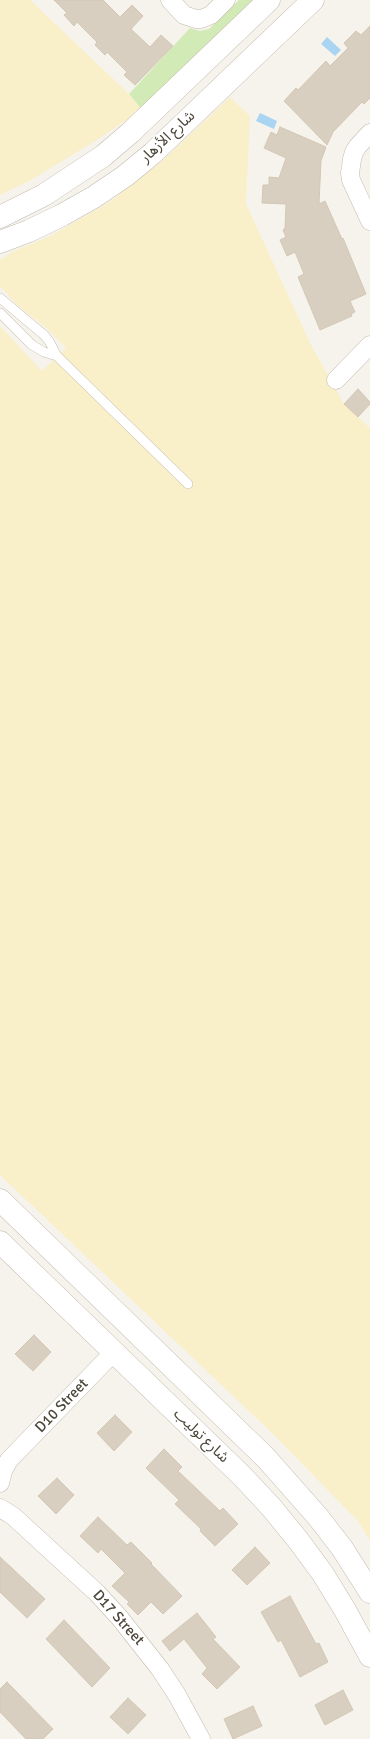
<!DOCTYPE html>
<meta charset="utf-8">
<style>
body{margin:0}
canvas{display:block;background:#f6f3ec}
</style>
<canvas width="370" height="1739"></canvas>
<script>
const g = document.querySelector('canvas').getContext('2d');
g.lineJoin = 'round';
function fill(path, color) {
  g.fillStyle = color;
  g.fill(path, 'evenodd');
}
function toPath(rows) {
  const path = new Path2D();
  for (const r of rows) {
    path.moveTo(r[0], r[1]);
    for (let i = 2; i < r.length; i += 2) path.lineTo(r[i], r[i + 1]);
  }
  return path;
}
function stroke(path, color, width, dash) {
  g.strokeStyle = color;
  g.lineWidth = width;
  g.lineCap = dash ? 'butt' : 'round';
  g.setLineDash(dash || []);
  g.stroke(path);
}
function label(font, color, halo, rows, align = 'center') {
  g.font = font + ' Signika,"Noto Sans Arabic",sans-serif';
  g.lineWidth = 3.5;
  g.setLineDash([]);
  g.textBaseline = 'middle';
  g.strokeStyle = halo;
  g.fillStyle = color;
  for (const [text, x, y, turn = 0] of rows) {
    g.save();
    g.translate(x, y);
    g.rotate((+turn || 0) * Math.PI / 180);
    g.textAlign = isNaN(turn) ? turn : align;
    if (halo) g.strokeText(text, 0, 0);
    g.fillText(text, 0, 0);
    g.restore();
  }
}
const green = toPath([
 [239,0,257,0,142,110,129,94,190,28,200,31,209,29]
]);
const sand = toPath([
 [0,0,30,0,129,94,142,110,92,143,31,180,0,195],
 [230,97,250,116,246,204,311,345,344,404,370,428,370,1541,358,1521,272,1433,0,1175,0,326,42,371,66,348,45,327,17,305,0,286,0,260,12,252,50,236,108,203,160,163]
]);
const water = toPath([
 [327,37,341,50,335,56,321,44],
 [260,113,277,121,274,129,256,121]
]);
const building = toPath([
 [54,0,103,0,120,17,132,5,143,16,131,29,150,47,161,35,173,46,135,85,124,75,127,72,107,52,105,55,95,45,97,42,77,22,74,26,64,15,67,13,54,0],
 [370,26,370,98,364,104,362,102,333,132,327,145,284,101,296,88,298,90,326,61,330,66,348,48,344,43,356,31,361,35,370,26],
 [280,127,326,147,321,161,319,204,325,201,342,239,343,238,366,294,350,301,355,312,351,314,352,316,320,330,298,277,304,274,295,252,287,256,280,240,286,237,283,230,285,228,286,204,262,203,263,185,269,185,269,177,279,178,286,158,264,148,271,132,277,135,280,127],
 [358,389,370,402,370,404,358,417,344,404,358,389],
 [34,1335,51,1352,33,1371,15,1354,34,1335],
 [115,1415,132,1432,114,1451,97,1433,115,1415],
 [164,1449,182,1467,178,1471,220,1511,223,1508,238,1524,215,1546,200,1531,201,1529,175,1504,179,1500,146,1468,164,1449],
 [57,1478,74,1495,56,1514,38,1496,57,1478],
 [98,1517,127,1545,131,1542,152,1563,151,1564,182,1596,163,1614,151,1602,138,1615,127,1604,129,1602,112,1586,125,1573,101,1549,98,1553,80,1536,98,1517],
 [255,1547,270,1563,247,1585,232,1570,255,1547],
 [0,1557,45,1599,27,1618,0,1592,0,1557],
 [290,1596,316,1644,319,1643,328,1662,300,1677,281,1640,278,1642,261,1612,290,1596],
 [197,1613,216,1637,213,1639,240,1667,217,1689,202,1674,207,1668,184,1639,170,1651,162,1641,197,1613],
 [64,1620,110,1668,92,1687,46,1639,64,1620],
 [7,1682,53,1729,43,1739,26,1739,0,1712,0,1689,7,1682],
 [343,1690,353,1710,325,1725,315,1705,343,1690],
 [128,1698,146,1715,128,1734,110,1717,128,1698],
 [253,1706,262,1726,233,1739,224,1719,253,1706]
]);
const service = toPath([
 [0,298,44,335,49,341,57,356,188,484],
 [0,313,32,345,44,352,57,356]
]);
const minor = toPath([
 [170,0,184,15,196,19,201,19,211,15,226,0],
 [370,133,358,146,354,152,352,159,350,173,351,180,370,221],
 [336,380,370,345],
 [0,1483,3,1471,9,1460,114,1352],
 [0,1508,13,1516,97,1593,119,1617,160,1669,177,1695,201,1739]
]);
const tertiary = toPath([
 [0,217,44,195,103,156,130,133,269,0],
 [0,242,29,231,62,215,94,197,125,176,153,153,313,0],
 [0,1200,266,1458,318,1517,342,1548,370,1592],
 [0,1242,242,1476,271,1507,298,1540,323,1574,345,1610,370,1656]
]);
const streetNames = [
 ["شارع الأزهار",168,137,-43],
 ["D10 Street",62,1406,-46],
 ["شارع توليب",201,1436,44],
 ["D17 Street",118,1618,48]
];
fill(green, '#d2eab5');
fill(sand, '#f9efc9');
fill(water, '#a9d4f2');
fill(building, '#d8cfc1');
stroke(building, '#d3c7b4', 1);
stroke(service, '#c2bbae', 10);
stroke(minor, '#c2bbae', 19);
stroke(tertiary, '#c2bbae', 23);
stroke(service, '#fff', 9);
stroke(minor, '#fff', 18);
stroke(tertiary, '#fff', 22);
label('15px', '#4b4439', '#fff', streetNames);
</script>
